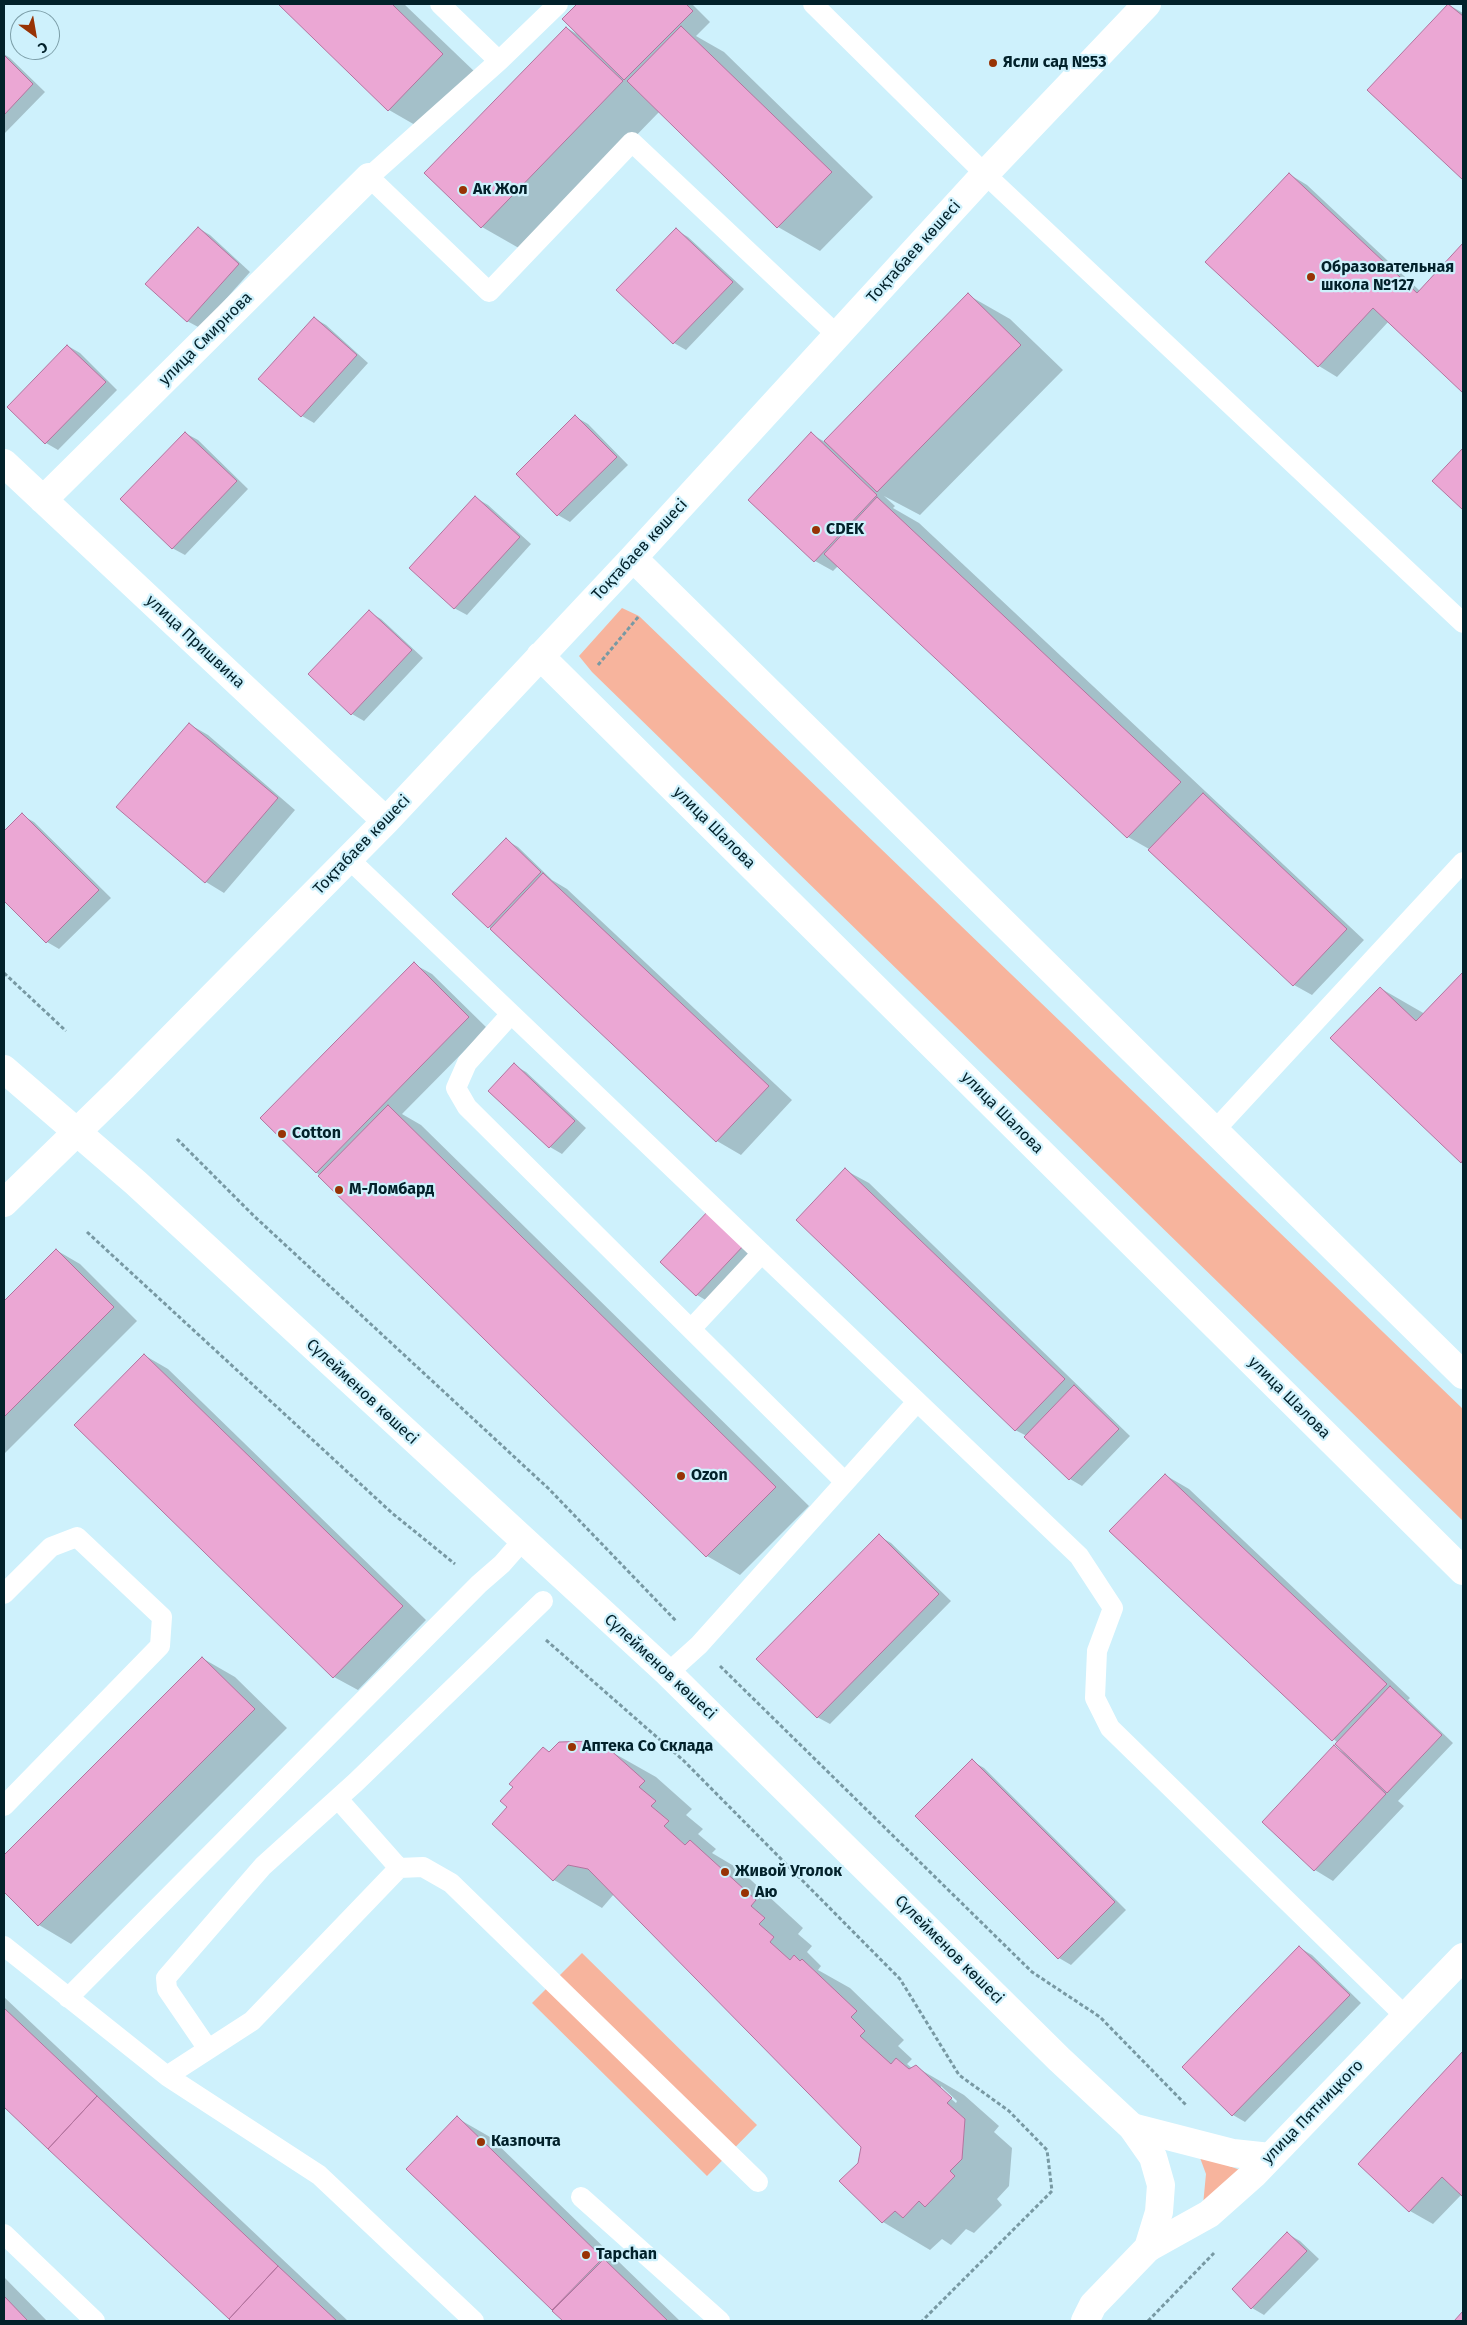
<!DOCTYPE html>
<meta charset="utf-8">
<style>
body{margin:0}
#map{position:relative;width:1467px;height:2325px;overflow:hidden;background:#cef1fc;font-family:"Fira Sans",sans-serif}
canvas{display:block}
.frame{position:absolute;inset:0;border:5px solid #02212a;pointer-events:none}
.north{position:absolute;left:10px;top:10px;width:50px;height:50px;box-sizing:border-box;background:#cef1fc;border:1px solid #7c9ea8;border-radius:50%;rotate:148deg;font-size:14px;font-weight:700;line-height:20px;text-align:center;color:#02212a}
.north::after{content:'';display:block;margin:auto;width:18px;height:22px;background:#983305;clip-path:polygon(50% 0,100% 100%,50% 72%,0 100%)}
</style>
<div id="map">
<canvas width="1467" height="2325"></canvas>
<div class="frame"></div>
<div class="north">С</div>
</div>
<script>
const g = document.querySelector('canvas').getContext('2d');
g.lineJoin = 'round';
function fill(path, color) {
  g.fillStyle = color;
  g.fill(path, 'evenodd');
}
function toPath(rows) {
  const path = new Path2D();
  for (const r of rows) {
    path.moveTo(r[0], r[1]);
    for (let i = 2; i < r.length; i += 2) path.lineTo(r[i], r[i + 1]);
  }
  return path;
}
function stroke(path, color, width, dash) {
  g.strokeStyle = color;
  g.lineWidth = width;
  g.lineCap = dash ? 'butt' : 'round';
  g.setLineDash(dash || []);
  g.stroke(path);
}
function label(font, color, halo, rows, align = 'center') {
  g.font = font + ' "Fira Sans",sans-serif';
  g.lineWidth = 4.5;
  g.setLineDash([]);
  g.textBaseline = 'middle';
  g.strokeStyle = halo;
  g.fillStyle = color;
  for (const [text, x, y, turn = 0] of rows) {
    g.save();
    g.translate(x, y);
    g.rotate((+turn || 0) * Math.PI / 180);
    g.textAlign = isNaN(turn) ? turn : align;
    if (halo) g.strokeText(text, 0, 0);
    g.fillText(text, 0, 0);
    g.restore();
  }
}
const green = toPath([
 [622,608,639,616,1463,1409,1463,1521,592,672,579,656],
 [582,1953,757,2125,707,2176,532,2003],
 [1199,2155,1240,2170,1203,2205,1206,2174]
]);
const shadow = toPath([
 [280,4,404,4,476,73,422,129,389,110],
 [579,4,692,4,710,22,696,36,724,52,873,197,820,251,778,227,660,111,524,251,482,227,567,28,580,36,564,19],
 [1449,5,1463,13,1463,178,1369,90],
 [4,54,10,58,45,92,4,134],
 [1289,174,1307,185,1420,291,1463,245,1463,391,1389,321,1337,377,1319,366,1207,262],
 [198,228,210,235,250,272,200,328,187,321],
 [676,230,688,237,744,289,686,350,674,343,618,290],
 [968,295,1010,319,1063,370,920,515,884,496,895,506,893,508,919,523,1364,940,1312,995,1294,985,1149,849,1128,837,838,566,833,571,815,561,811,434,825,442],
 [314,318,326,325,368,363,314,423,302,416],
 [68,346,80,353,117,390,58,450,46,443],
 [576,417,588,424,628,465,570,522,558,515],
 [185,433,198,440,248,489,185,555,172,548],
 [1463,450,1463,509,1434,481],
 [476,498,488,505,531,544,467,615,454,608],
 [369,612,381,619,423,658,364,721,352,714,310,674],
 [189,724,208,735,295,810,224,893,206,882],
 [22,815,34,822,111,898,59,949,47,942,4,899,4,833],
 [506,840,518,847,552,880,567,889,792,1100,741,1155,717,1141,454,894],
 [414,964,432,974,487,1028,402,1114,421,1125,809,1506,740,1575,707,1556,316,1172],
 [1463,974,1463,1163,1380,988,1425,1014],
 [514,1065,526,1072,586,1128,562,1154,550,1147],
 [845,1170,869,1183,1130,1436,1082,1486,1070,1479,1027,1436,1015,1430],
 [710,1211,757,1251,709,1302,697,1295,662,1262],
 [56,1250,80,1264,137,1321,4,1454,4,1303],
 [144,1355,168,1369,426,1620,358,1690,334,1677],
 [1165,1475,1189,1489,1410,1698,1408,1700,1453,1743,1398,1801,1404,1806,1333,1881,1315,1870,1334,1747,1345,1753,1338,1743,1111,1531],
 [879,1536,891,1543,951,1601,830,1724,817,1717],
 [202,1658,235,1677,287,1728,71,1944,39,1925,4,1891,4,1857],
 [594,1742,656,1777,692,1809,686,1815,703,1829,698,1834,716,1849,712,1853,739,1869,803,1928,798,1934,812,1946,807,1952,821,1966,818,1970,850,1988,904,2040,898,2046,912,2059,907,2064,913,2069,916,2067,964,2095,999,2126,994,2132,1012,2148,1009,2186,997,2199,1002,2205,974,2233,966,2229,951,2245,942,2239,930,2250,883,2222,860,2163,862,2147,614,1894,602,1908,554,1880,508,1807,550,1752],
 [941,2086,957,2101,956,2103,941,2090],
 [972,1761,984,1768,1126,1910,1071,1965,1059,1958],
 [1300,1948,1312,1955,1361,2003,1245,2122,1233,2115,1183,2067],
 [4,1997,348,2321,233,2321,4,2106],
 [1463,2053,1463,2195,1462,2194,1433,2224,1410,2211,1360,2164],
 [457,2118,490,2137,680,2321,565,2321,408,2169],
 [1288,2234,1300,2241,1319,2259,1264,2315,1252,2308],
 [4,2277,47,2321,4,2321]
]);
const building = toPath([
 [278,4,392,4,443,54,388,111,278,4],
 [577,4,686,4,693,11,624,80,562,19,577,4],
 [1448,4,1463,16,1463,180,1367,90,1448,4],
 [681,26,832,172,777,228,627,81,681,26],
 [566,27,623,81,481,228,424,173,566,27],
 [4,55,33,84,4,115,4,55],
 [1289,173,1417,293,1463,243,1463,393,1373,308,1318,367,1205,262,1289,173],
 [198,227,239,264,187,322,145,284,198,227],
 [676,228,733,282,673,344,616,290,676,228],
 [968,293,1021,345,877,492,824,441,968,293],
 [314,317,357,355,301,417,258,379,314,317],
 [67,345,106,382,45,444,7,407,67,345],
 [575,415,617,457,557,516,516,474,575,415],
 [185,432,237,481,172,549,120,499,185,432],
 [811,432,877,495,814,562,748,500,811,432],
 [1463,448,1463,510,1432,481,1463,448],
 [475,496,520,537,454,609,409,568,475,496],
 [877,497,1181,782,1127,838,824,554,877,497],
 [369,610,412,650,351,715,308,674,369,610],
 [189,723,278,798,205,883,116,807,189,723],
 [1203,793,1347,929,1293,986,1148,850,1203,793],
 [22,813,99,890,46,943,4,901,4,831,22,813],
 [506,838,541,872,488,928,452,894,506,838],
 [543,873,769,1086,716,1142,490,929,543,873],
 [414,962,469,1017,316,1173,260,1118,414,962],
 [1463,972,1463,1160,1461,1163,1330,1038,1380,987,1416,1021,1463,972],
 [514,1063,575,1121,549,1148,488,1091,514,1063],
 [388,1105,776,1487,706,1557,318,1176,388,1105],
 [845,1168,1065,1379,1015,1431,796,1220,845,1168],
 [710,1209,746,1243,696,1296,660,1262,710,1209],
 [56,1249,114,1307,4,1417,4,1301,56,1249],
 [144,1354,403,1606,333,1678,74,1425,144,1354],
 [1074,1385,1119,1429,1069,1480,1024,1437,1074,1385],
 [1165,1474,1387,1684,1332,1741,1109,1531,1165,1474],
 [879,1534,939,1594,817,1718,756,1659,879,1534],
 [202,1657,255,1709,38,1926,4,1892,4,1855,202,1657],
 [1390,1686,1442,1735,1387,1793,1335,1744,1390,1686],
 [594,1741,605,1751,608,1748,645,1781,639,1787,656,1801,651,1806,669,1821,664,1826,685,1845,690,1840,756,1900,751,1906,765,1918,759,1924,774,1937,770,1942,790,1960,794,1955,800,1961,802,1959,857,2011,851,2017,865,2031,860,2036,891,2064,896,2058,909,2069,916,2065,952,2098,947,2103,965,2119,962,2159,950,2171,955,2176,925,2207,919,2201,903,2218,895,2211,882,2223,839,2181,858,2163,861,2147,588,1869,568,1865,553,1881,492,1824,507,1807,500,1801,513,1787,509,1784,543,1747,549,1752,559,1742,594,1741],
 [1334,1745,1386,1794,1314,1871,1262,1822,1334,1745],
 [972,1759,1115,1902,1058,1959,915,1816,972,1759],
 [1299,1946,1350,1995,1232,2116,1182,2067,1299,1946],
 [4,2008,97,2096,48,2149,4,2107,4,2008],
 [1463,2051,1463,2197,1442,2177,1409,2212,1358,2164,1463,2051],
 [97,2096,278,2266,229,2319,48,2149,97,2096],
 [457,2116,603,2258,552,2310,406,2169,457,2116],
 [1287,2232,1307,2251,1251,2309,1232,2289,1287,2232],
 [604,2259,668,2321,563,2321,552,2311,604,2259],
 [278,2266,337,2321,231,2321,229,2319,278,2266],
 [4,2296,28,2321,4,2321,4,2296],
 [1463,2311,1463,2321,1454,2321,1463,2311]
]);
const path = toPath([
 [598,665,639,616],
 [4,973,66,1031],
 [177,1139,254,1216,549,1489,677,1622],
 [87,1232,392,1513,455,1564],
 [546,1640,683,1760,900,1979,959,2075,1009,2111,1047,2150,1052,2191,922,2321],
 [720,1666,1032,1972,1100,2017,1186,2105],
 [1148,2321,1214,2253]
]);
const lane = toPath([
 [440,4,499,61,558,4],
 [813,4,985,174,1463,623],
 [499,61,369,177,489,292,632,142,838,336],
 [349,859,1079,1556,1113,1608,1097,1651,1095,1698,1110,1728,1405,2016],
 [511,1014,467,1063,456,1088,467,1107,845,1482],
 [1215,1130,1463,862],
 [691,1329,762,1253],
 [4,1594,51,1547,77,1537,162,1617,160,1646,4,1806],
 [668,1673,699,1645,917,1402],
 [338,1799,399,1868],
 [4,1946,167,2076,319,2175,474,2321],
 [68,1998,479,1584,502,1564,523,1540],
 [208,2049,167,1989,166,1978,263,1866,356,1782,543,1601],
 [167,2076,252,2021,399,1868,423,1867,451,1883,758,2182],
 [581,2197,720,2321],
 [4,2234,95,2321]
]);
const street = toPath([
 [4,463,386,821],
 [43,500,369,177],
 [633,558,1463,1375],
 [540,656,1463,1571],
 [4,1203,123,1087,386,821,633,558,985,174,1147,4],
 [1132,2127,1233,2153,1270,2157],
 [1148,2248,1209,2214,1254,2174,1463,1957]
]);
const secondary = toPath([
 [4,1069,136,1183,668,1673,1059,2059,1132,2127,1153,2157,1161,2185,1159,2212,1148,2248,1093,2305,1085,2321]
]);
const markers = [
 [993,63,5,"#983305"],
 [463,190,5,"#983305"],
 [1311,277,5,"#983305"],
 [816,530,5,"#983305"],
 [282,1134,5,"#983305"],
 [339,1190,5,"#983305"],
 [681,1476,5,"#983305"],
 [572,1747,5,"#983305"],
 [725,1872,5,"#983305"],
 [745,1893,5,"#983305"],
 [481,2142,5,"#983305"],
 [586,2255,5,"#983305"]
];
const poiNames = [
 ["Ясли сад №53",1003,63],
 ["Ак Жол",473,190],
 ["Образовательная",1321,268],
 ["школа №127",1321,286],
 ["CDEK",826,530],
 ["Cotton",292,1134],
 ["М-Ломбард",349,1190],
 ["Ozon",691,1476],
 ["Аптека Со Склада",582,1747],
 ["Живой Уголок",735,1872],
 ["Аю",755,1893],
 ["Казпочта",491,2142],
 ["Tapchan",596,2255]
];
const streetNames = [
 ["Тоқтабаев көшесі",914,252,-48],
 ["улица Смирнова",206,339,-45],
 ["Тоқтабаев көшесі",640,550,-47],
 ["улица Пришвина",195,642,43],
 ["улица Шалова",714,828,45],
 ["Тоқтабаев көшесі",362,845,-46],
 ["улица Шалова",1002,1113,45],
 ["Сүлейменов көшесі",362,1392,43],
 ["улица Шалова",1289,1398,45],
 ["Сүлейменов көшесі",660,1667,43],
 ["Сүлейменов көшесі",949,1950,45],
 ["улица Пятницкого",1313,2112,-46]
];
fill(green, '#f7b49d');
fill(shadow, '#0003');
fill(building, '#eba7d4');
stroke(building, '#b3739e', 1);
stroke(path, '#7899a3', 3, [4, 2.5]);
stroke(lane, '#fff', 20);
stroke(street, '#fff', 28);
stroke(secondary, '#fff', 28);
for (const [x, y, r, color] of markers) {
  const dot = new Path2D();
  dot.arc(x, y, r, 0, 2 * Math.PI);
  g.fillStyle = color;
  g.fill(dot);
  stroke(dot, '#cef1fc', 2);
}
label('bold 16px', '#02212a', '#cef1fc', poiNames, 'left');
label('16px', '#02212a', '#cef1fc', streetNames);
</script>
